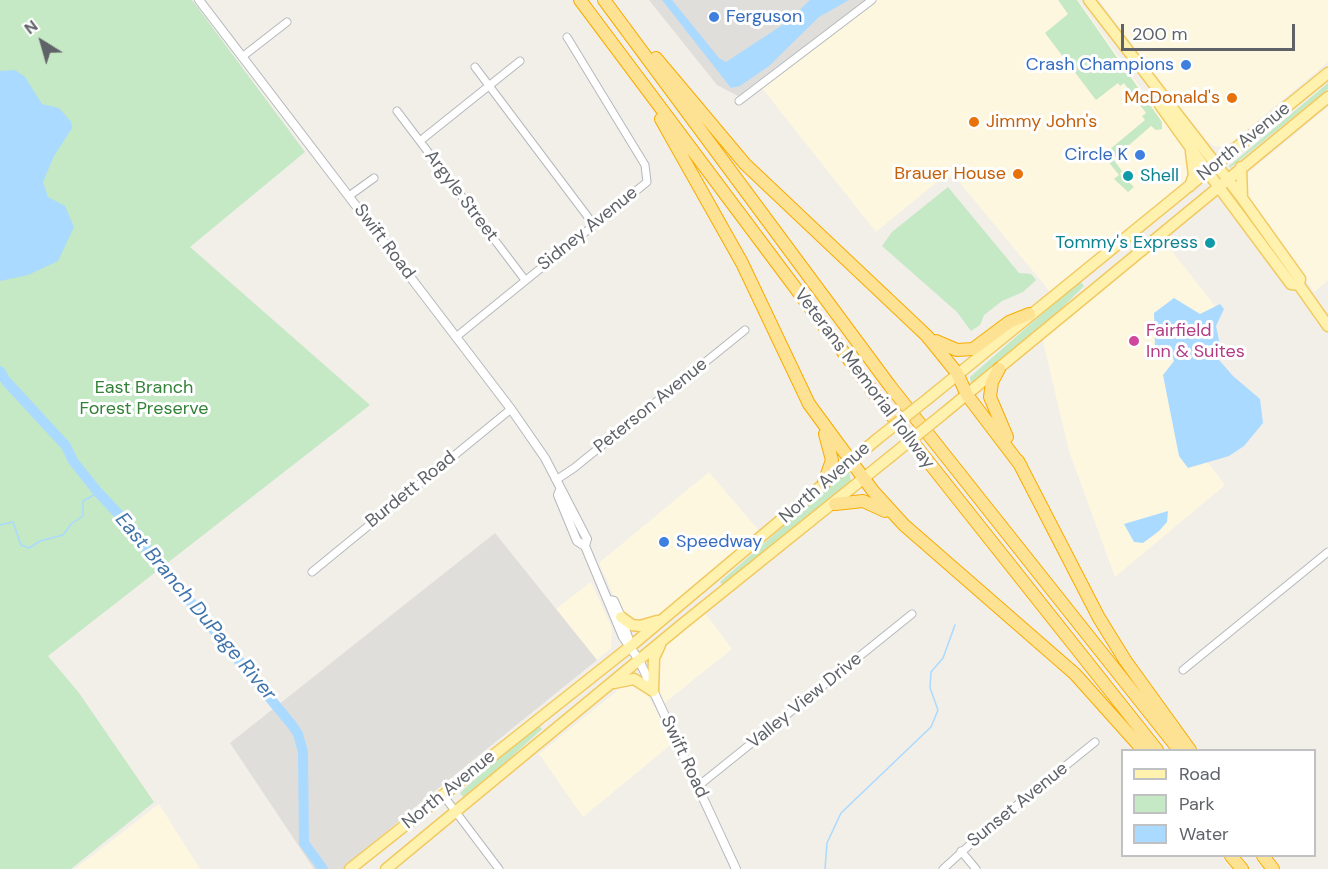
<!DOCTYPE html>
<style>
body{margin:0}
#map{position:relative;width:1328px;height:869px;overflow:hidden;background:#f1efe8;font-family:"DM Sans",sans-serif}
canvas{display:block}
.legend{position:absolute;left:1121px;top:749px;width:195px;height:108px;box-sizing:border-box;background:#fff;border:2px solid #bfc1c3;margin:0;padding:8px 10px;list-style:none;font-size:18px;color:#5f6368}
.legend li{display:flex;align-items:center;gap:12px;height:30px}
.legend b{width:30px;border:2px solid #bfc1c3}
.north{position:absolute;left:12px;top:12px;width:60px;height:60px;-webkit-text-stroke:4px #fff;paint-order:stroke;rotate:323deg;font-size:16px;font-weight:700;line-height:24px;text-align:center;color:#5f6368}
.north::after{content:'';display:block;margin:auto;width:21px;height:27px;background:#5f6368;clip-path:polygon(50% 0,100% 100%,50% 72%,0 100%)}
.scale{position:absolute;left:1121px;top:24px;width:174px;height:27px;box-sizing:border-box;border:3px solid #5f6368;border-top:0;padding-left:8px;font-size:18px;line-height:21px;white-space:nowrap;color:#5f6368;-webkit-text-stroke:4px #fff;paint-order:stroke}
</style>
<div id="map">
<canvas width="1328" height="869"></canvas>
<ul class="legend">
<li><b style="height:8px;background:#fff2af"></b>Road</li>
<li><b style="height:16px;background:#c5e8c5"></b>Park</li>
<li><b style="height:16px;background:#aadaff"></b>Water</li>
</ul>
<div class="north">N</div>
<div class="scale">200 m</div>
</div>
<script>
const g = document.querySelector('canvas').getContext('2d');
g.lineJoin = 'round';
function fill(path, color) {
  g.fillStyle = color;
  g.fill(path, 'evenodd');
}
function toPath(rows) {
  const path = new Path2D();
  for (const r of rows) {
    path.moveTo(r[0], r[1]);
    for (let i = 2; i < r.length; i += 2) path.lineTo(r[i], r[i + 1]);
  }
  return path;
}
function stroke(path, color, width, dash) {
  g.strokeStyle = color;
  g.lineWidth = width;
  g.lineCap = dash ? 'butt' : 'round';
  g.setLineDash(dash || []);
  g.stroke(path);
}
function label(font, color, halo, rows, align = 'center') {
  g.font = font + ' "DM Sans",sans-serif';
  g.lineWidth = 6;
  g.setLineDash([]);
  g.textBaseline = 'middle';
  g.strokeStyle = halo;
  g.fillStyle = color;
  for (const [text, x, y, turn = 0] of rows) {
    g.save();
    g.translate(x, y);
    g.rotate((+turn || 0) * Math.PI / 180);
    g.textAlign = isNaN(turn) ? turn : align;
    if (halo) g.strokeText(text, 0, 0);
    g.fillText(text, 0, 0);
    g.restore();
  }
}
const commercial = toPath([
 [876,0,1078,0,1184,149,1191,162,1191,174,1182,186,1051,293,956,178,943,177,876,232,762,88],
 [1099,0,1328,0,1328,62,1232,142,1221,147,1214,146,1206,140,1161,84],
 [1328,107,1328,280,1314,292,1249,197,1243,185,1244,176],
 [1164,241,1218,310,1201,454,1225,485,1115,577,1069,451,1042,337],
 [709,472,759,531,657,616,643,623,629,621,618,605,599,563],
 [591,582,612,628,611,648,597,660,556,609],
 [703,610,732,649,662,705,655,688,656,658,666,643],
 [628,682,645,691,674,742,583,817,539,754],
 [159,804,200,869,75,869]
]);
const industrial = toPath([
 [649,0,865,0,738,96,717,85],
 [495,533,597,660,415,807,344,869,314,869,230,743]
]);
const green = toPath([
 [0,0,192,0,305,152,190,247,370,405,48,656,79,693,154,802,71,869,0,869],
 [1058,0,1077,0,1162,122,1162,129,1156,130,1151,126,1113,159,1122,171,1120,174,1134,187,1128,192,1114,179,1119,175,1103,155,1145,120,1142,116,1146,113,1124,83,1120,86,1118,83,1096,100,1045,33,1068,14],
 [1328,83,1328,89,1230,168,1229,166],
 [948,187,1019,273,1031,274,1036,280,1023,292,1002,301,984,315,980,325,971,331,957,312,882,246,892,232],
 [1080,281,1084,286,1059,311,971,384,970,377],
 [849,469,851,483,723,585,720,582],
 [538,724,542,729,497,770,463,797,460,793,466,787]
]);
const water = toPath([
 [662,0,672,0,719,58,726,62,787,22,810,0,849,0,819,17,769,66,740,86,731,88],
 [15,70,25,77,42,104,59,108,71,122,72,128,54,156,43,182,48,197,65,206,74,227,58,261,28,275,0,281,0,71],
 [1174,298,1200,314,1220,304,1224,309,1216,326,1220,345,1213,353,1233,376,1260,399,1263,423,1244,446,1229,456,1188,468,1179,456,1163,375,1174,361,1171,353,1155,348,1154,313],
 [1168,511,1167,522,1159,531,1143,543,1134,542,1124,524]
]);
const stream = toPath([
 [0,525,13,522,21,545,29,548,40,541,63,535,71,524,83,516,83,501,99,492],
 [825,869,827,843,841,813,931,727,938,710,930,688,931,672,943,658,955,625]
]);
const river = toPath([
 [0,371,6,381,66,446,73,461,97,491,138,535,147,549,292,725,298,734,303,752,304,843,323,869]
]);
const minor = toPath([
 [242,57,287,22],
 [475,67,594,225],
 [739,101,872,0],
 [397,111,525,280],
 [420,141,520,61],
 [349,196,374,178],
 [456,337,647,182,645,165,567,37],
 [556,480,574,468,745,330],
 [312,572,511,409],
 [1183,670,1328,552],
 [697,787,912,614],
 [443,795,499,869],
 [961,851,976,869],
 [943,869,986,830,1095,742]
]);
const tertiary = toPath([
 [199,0,511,409,545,458,587,539,585,546,623,637,639,660,736,869],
 [560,490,558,495,577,541,585,546],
 [609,600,614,601,621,617,631,646]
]);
const primary = toPath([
 [1089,0,1242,198,1300,279,1299,285,1328,326],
 [1161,96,1160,105,1218,186,1291,284,1299,285],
 [1241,167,1242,198],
 [1190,186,1194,175,1191,152],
 [930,397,1328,73],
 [943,414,1328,97],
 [621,617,632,625,640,626,657,621],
 [614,683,634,679,653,691],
 [653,691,654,658,660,645],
 [350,869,631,646,876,440],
 [386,869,680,626,890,457]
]);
const motorway = toPath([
 [580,0,877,397,1157,750],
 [604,0,890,386,1179,750],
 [656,58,745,164,927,336,957,373,967,395,1021,466],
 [661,119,742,263,809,404,873,491,904,525,1075,674,1143,750],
 [936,341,957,350,973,349,1009,322,1029,314],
 [999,369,992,382,990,397,1007,437],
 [1018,461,1099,618,1125,660,1190,750],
 [824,483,832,460,825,434],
 [835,504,863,501,885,511],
 [1231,856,1242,869],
 [1263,856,1273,869]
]);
const primaryBridge = toPath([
 [876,440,930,397],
 [890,457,943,414]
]);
const markers = [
 [714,17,6,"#3f7fe0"],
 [1186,65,6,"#3f7fe0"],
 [1232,98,6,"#e8710a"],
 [974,122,6,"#e8710a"],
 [1140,155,6,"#3f7fe0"],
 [1018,174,6,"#e8710a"],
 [1128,176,6,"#0f9aa8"],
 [1210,243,6,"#0f9aa8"],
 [1134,341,6,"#d1479c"],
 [664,542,6,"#3f7fe0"]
];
const shopNames = [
 ["Ferguson",726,17],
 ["Crash Champions",1174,65,"right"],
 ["Circle K",1128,155,"right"],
 ["Speedway",676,542]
];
const foodNames = [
 ["McDonald's",1220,98],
 ["Jimmy John's",986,122,"left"],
 ["Brauer House",1006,174]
];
const streetNames = [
 ["North Avenue",1244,142,-39],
 ["Argyle Street",461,196,53],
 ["Sidney Avenue",588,229,-39],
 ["Swift Road",384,242,53],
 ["Veterans Memorial Tollway",864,379,53],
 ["Peterson Avenue",651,406,-39],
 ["North Avenue",825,483,-41],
 ["Burdett Road",411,490,-39],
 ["Valley View Drive",805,701,-39],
 ["Swift Road",684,757,65],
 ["North Avenue",449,790,-39],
 ["Sunset Avenue",1018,805,-39]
];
const cultureNames = [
 ["Shell",1140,176],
 ["Tommy's Express",1198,243,"right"]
];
const hotelNames = [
 ["Fairfield",1146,331],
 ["Inn & Suites",1146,352]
];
const parkNames = [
 ["East Branch",144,388],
 ["Forest Preserve",144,409]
];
const waterNames = [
 ["East Branch DuPage River",195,607,50]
];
fill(commercial, '#fef7e0');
fill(industrial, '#e0deda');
fill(green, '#c5e8c5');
fill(water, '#aadaff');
stroke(stream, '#aadaff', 1.5);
stroke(river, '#aadaff', 10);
stroke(minor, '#b5b8bc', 9);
stroke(tertiary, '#b5b8bc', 10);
stroke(primary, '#f2c960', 13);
stroke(motorway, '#f9ab00', 14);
stroke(minor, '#fff', 7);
stroke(tertiary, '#fff', 8);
stroke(primary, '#fff2af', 10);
stroke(motorway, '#fde293', 12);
stroke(primaryBridge, '#f2c960', 13, []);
stroke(primaryBridge, '#fff2af', 10);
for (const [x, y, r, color] of markers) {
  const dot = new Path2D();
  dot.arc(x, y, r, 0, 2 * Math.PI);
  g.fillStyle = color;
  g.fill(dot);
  stroke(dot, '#fff', 2);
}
label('18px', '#366cbe', '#fff', shopNames, 'left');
label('18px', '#c56008', '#fff', foodNames, 'right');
label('18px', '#5f6368', '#fff', streetNames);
label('18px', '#0d838f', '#fff', cultureNames, 'left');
label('18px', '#b23c85', '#fff', hotelNames, 'left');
label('18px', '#348238', '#fff', parkNames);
label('italic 20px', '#4174aa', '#fff', waterNames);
</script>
